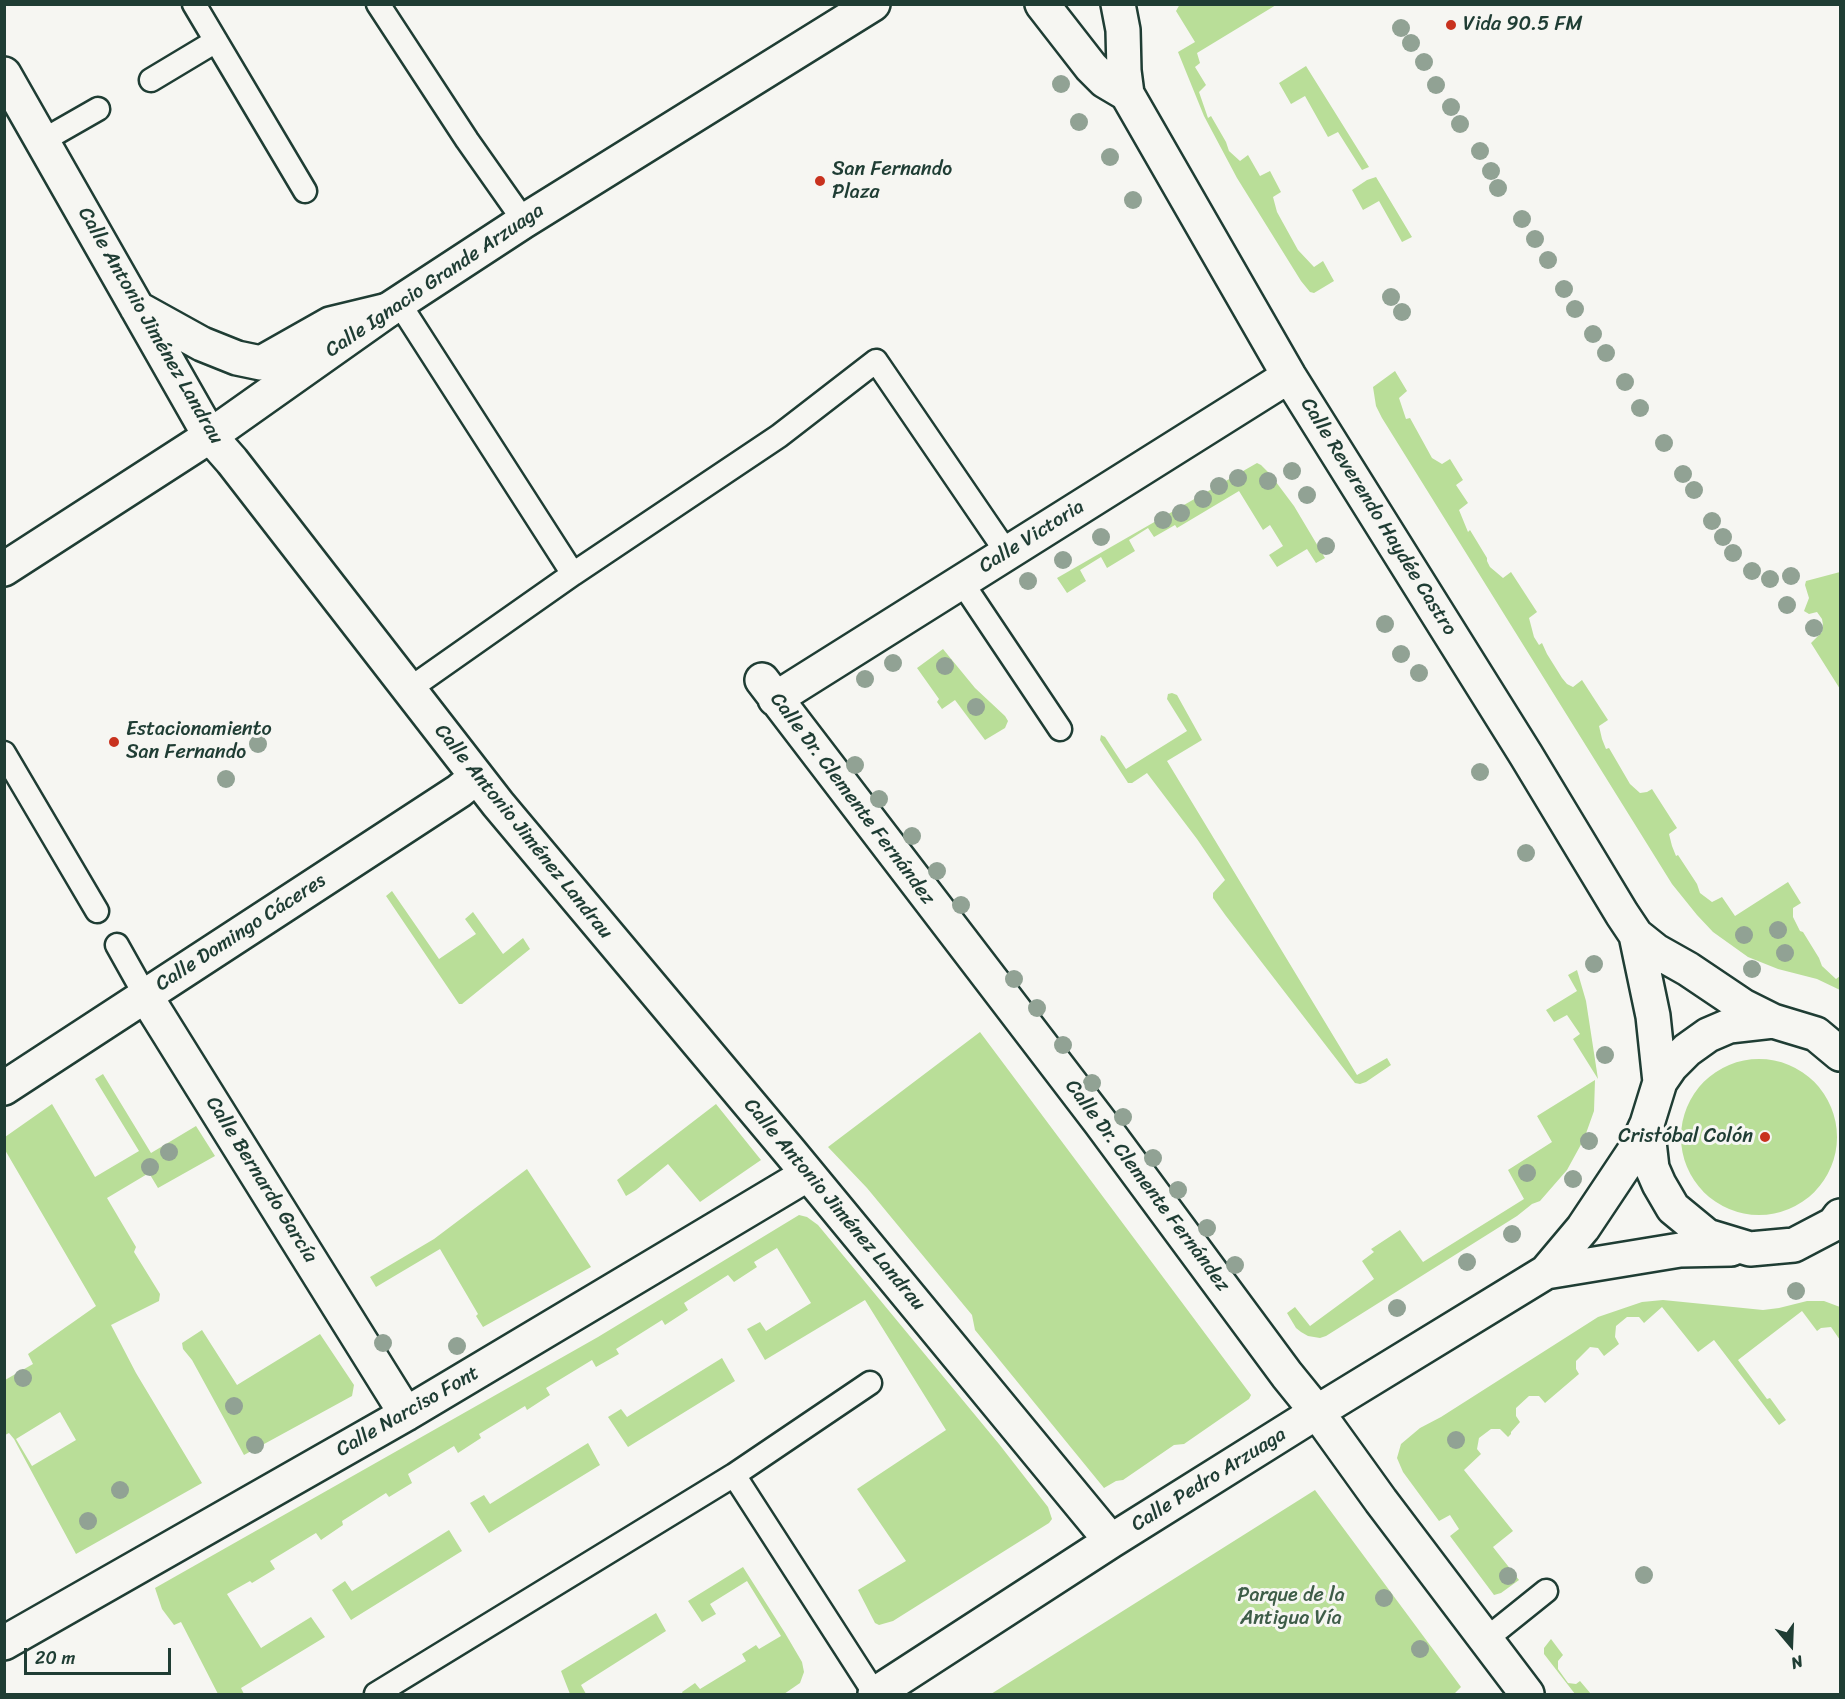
<!DOCTYPE html>
<meta charset="utf-8">
<style>
body{margin:0}
#map{position:relative;width:1845px;height:1699px;overflow:hidden;background:#f6f6f2;font-family:Sriracha,sans-serif}
canvas{display:block}
.frame{position:absolute;inset:0;border:6px solid #1f3d34;pointer-events:none}
.north{position:absolute;left:1761px;top:1615px;width:60px;height:60px;-webkit-text-stroke:4px #f6f6f2;paint-order:stroke;rotate:161deg;font-size:16px;font-weight:700;line-height:24px;text-align:center;color:#1f3d34}
.north::after{content:'';display:block;margin:auto;width:21px;height:27px;background:#1f3d34;clip-path:polygon(50% 0,100% 100%,50% 72%,0 100%)}
.scale{position:absolute;left:24px;top:1648px;width:147px;height:27px;box-sizing:border-box;border:3px solid #1f3d34;border-top:0;padding-left:8px;font-size:18px;line-height:21px;white-space:nowrap;color:#1f3d34;-webkit-text-stroke:4px #f6f6f2;paint-order:stroke}
</style>
<div id="map">
<canvas width="1845" height="1699"></canvas>
<div class="frame"></div>
<div class="north">N</div>
<div class="scale">20 m</div>
</div>
<script>
const g = document.querySelector('canvas').getContext('2d');
g.lineJoin = 'round';
function fill(path, color) {
  g.fillStyle = color;
  g.fill(path, 'evenodd');
}
function toPath(rows) {
  const path = new Path2D();
  for (const r of rows) {
    if (r.length === 3) {
      path.moveTo(r[0] + r[2], r[1]);
      path.arc(r[0], r[1], r[2], 0, 2 * Math.PI);
      continue;
    }
    path.moveTo(r[0], r[1]);
    for (let i = 2; i < r.length; i += 2) path.lineTo(r[i], r[i + 1]);
  }
  return path;
}
function stroke(path, color, width, dash) {
  g.strokeStyle = color;
  g.lineWidth = width;
  g.lineCap = dash ? 'butt' : 'round';
  g.setLineDash(dash || []);
  g.stroke(path);
}
function label(font, color, halo, rows, align = 'center') {
  g.font = font + ' Sriracha,sans-serif';
  g.lineWidth = 6;
  g.setLineDash([]);
  g.textBaseline = 'middle';
  g.strokeStyle = halo;
  g.fillStyle = color;
  for (const [text, x, y, turn = 0] of rows) {
    g.save();
    g.translate(x, y);
    g.rotate((+turn || 0) * Math.PI / 180);
    g.textAlign = isNaN(turn) ? turn : align;
    if (halo) g.strokeText(text, 0, 0);
    g.fillText(text, 0, 0);
    g.restore();
  }
}
const green = toPath([
 [1180,4,1276,5,1197,53,1200,63,1195,67,1206,85,1199,92,1208,118,1211,116,1226,142,1229,151,1240,161,1248,155,1260,176,1270,171,1281,192,1273,197,1277,212,1298,250,1314,267,1323,261,1334,281,1314,293,1310,292,1301,281,1237,178,1204,116,1178,52,1195,42,1176,11],
 [1306,66,1369,167,1362,170,1338,132,1328,137,1305,96,1291,104,1279,83],
 [1376,177,1412,237,1402,242,1379,201,1363,210,1352,190,1367,180],
 [1395,371,1407,391,1399,398,1406,419,1410,418,1432,458,1442,464,1450,459,1463,480,1456,485,1468,503,1459,510,1468,532,1470,530,1487,558,1487,561,1490,567,1503,578,1511,572,1537,612,1529,618,1534,637,1539,645,1542,643,1547,654,1562,678,1567,684,1573,687,1582,680,1608,720,1599,726,1602,739,1606,749,1609,748,1630,784,1640,793,1647,792,1652,789,1677,828,1669,834,1672,846,1676,856,1678,855,1697,884,1700,893,1712,902,1722,897,1735,916,1788,882,1801,903,1793,908,1793,917,1800,931,1803,932,1819,958,1822,966,1836,979,1840,976,1840,990,1817,979,1778,969,1748,957,1713,932,1697,915,1672,884,1382,418,1376,406,1373,387],
 [1257,463,1261,465,1270,474,1294,506,1325,558,1316,563,1307,549,1277,567,1269,555,1283,546,1270,525,1263,530,1239,491,1177,528,1175,525,1154,537,1148,528,1129,540,1135,551,1107,568,1101,557,1080,570,1086,581,1067,593,1057,578],
 [1840,572,1840,689,1811,643,1822,632,1823,625,1822,619,1817,612,1809,614,1804,611,1809,598,1805,585,1806,581],
 [943,649,975,688,1005,716,1008,721,1005,728,985,740,955,700,942,709,937,702,939,699,917,668],
 [1172,693,1177,695,1202,740,1167,761,1357,1075,1387,1058,1391,1065,1366,1082,1360,1084,1355,1083,1351,1078,1226,916,1213,898,1213,893,1225,880,1197,839,1147,773,1132,783,1128,783,1100,740,1101,735,1105,737,1126,769,1187,731,1167,699,1168,694],
 [392,891,439,959,476,934,465,919,473,912,503,954,523,938,530,949,462,1004,459,1004,386,896],
 [1577,970,1586,1001,1598,1079,1573,1039,1580,1034,1567,1015,1554,1022,1546,1010,1577,991,1568,975],
 [980,1032,1251,1395,1249,1399,1184,1444,1174,1445,1123,1480,1116,1481,1104,1488,975,1330,972,1315,867,1188,828,1147],
 [1759,1137,78],
 [103,1074,151,1153,196,1126,215,1156,158,1188,149,1173,107,1198,136,1247,134,1252,160,1294,159,1301,111,1325,136,1373,202,1483,76,1554,14,1439,9,1433,5,1435,5,1380,33,1364,28,1354,96,1306,5,1150,5,1137,52,1104,95,1177,139,1151,95,1079],
 [60,1412,76,1440,32,1466,16,1439],
 [1595,1080,1594,1111,1584,1139,1567,1170,1540,1201,1532,1204,1517,1216,1326,1336,1320,1338,1308,1336,1301,1332,1296,1328,1287,1313,1295,1307,1310,1326,1374,1279,1362,1261,1374,1252,1371,1249,1400,1230,1423,1262,1524,1199,1508,1170,1552,1142,1537,1116],
 [716,1104,761,1160,700,1202,668,1164,636,1190,626,1196,617,1180],
 [527,1169,591,1267,483,1327,476,1316,478,1314,440,1249,376,1287,370,1277,434,1239],
 [799,1215,807,1217,818,1225,999,1444,1048,1507,1052,1519,1049,1523,893,1621,879,1625,875,1623,858,1590,906,1561,857,1489,946,1430,865,1300,765,1360,747,1329,760,1322,766,1331,811,1303,777,1248,754,1262,757,1267,734,1282,728,1275,684,1303,688,1310,665,1325,662,1320,616,1349,619,1354,596,1367,592,1360,546,1388,550,1395,527,1410,525,1406,479,1434,481,1438,458,1453,454,1446,408,1474,412,1483,389,1497,386,1493,342,1521,343,1525,321,1540,316,1533,270,1561,275,1569,252,1583,250,1581,227,1594,261,1648,311,1617,325,1637,241,1688,244,1694,218,1694,181,1622,174,1625,162,1609,155,1588,598,1337],
 [1663,1300,1763,1310,1779,1308,1807,1301,1824,1301,1840,1307,1840,1340,1831,1327,1821,1328,1817,1331,1802,1311,1738,1360,1767,1399,1770,1398,1786,1420,1779,1425,1714,1340,1698,1352,1662,1307,1644,1323,1639,1317,1627,1317,1616,1326,1615,1337,1619,1344,1604,1356,1598,1348,1590,1347,1576,1361,1576,1369,1579,1374,1545,1403,1539,1396,1529,1396,1516,1408,1516,1416,1520,1422,1511,1432,1511,1434,1508,1437,1500,1429,1491,1429,1479,1438,1477,1449,1481,1454,1464,1470,1513,1531,1493,1547,1519,1580,1501,1593,1494,1595,1450,1536,1459,1529,1450,1515,1439,1521,1403,1472,1397,1458,1401,1444,1420,1428,1441,1417,1598,1317,1642,1302],
 [202,1330,237,1385,320,1334,354,1385,352,1396,244,1455,192,1360,183,1349,182,1343],
 [722,1358,735,1381,628,1447,608,1417,621,1409,627,1417],
 [588,1443,600,1465,489,1533,470,1503,484,1495,490,1504],
 [1315,1490,1461,1687,1454,1694,991,1694],
 [449,1530,462,1551,351,1620,332,1590,345,1581,352,1591],
 [743,1567,785,1633,802,1662,804,1672,800,1683,784,1694,683,1694,682,1692,695,1683,700,1689,746,1661,742,1654,756,1645,759,1649,781,1636,747,1581,710,1604,716,1614,702,1622,688,1601],
 [656,1613,666,1631,581,1685,586,1694,570,1694,561,1671],
 [1551,1639,1563,1655,1558,1661,1558,1669,1568,1683,1576,1684,1580,1681,1591,1694,1575,1694,1544,1654,1544,1648]
]);
const lane = toPath([
 [194,4,305,191],
 [378,4,467,140,524,221],
 [151,80,216,41],
 [42,141,98,109],
 [399,303,573,574],
 [961,581,1060,729],
 [408,690,573,574,779,436,876,361,1007,553],
 [4,753,97,911],
 [117,945,145,995],
 [734,1475,875,1694],
 [1485,1640,1546,1591],
 [376,1694,734,1475,870,1383]
]);
const street = toPath([
 [1042,4,1091,67,1105,81,1127,94],
 [1118,4,1123,30,1124,71,1127,94,1289,376,1526,755,1622,914,1636,935,1656,951,1688,969,1743,1006,1773,1021],
 [4,74,210,436,232,461,498,804,790,1152,1111,1541],
 [137,308,202,344,237,358,261,363,330,324,388,310],
 [762,680,1100,1122,1287,1375,1317,1412,1381,1501,1527,1694],
 [775,699,1289,376],
 [1636,935,1653,1016,1660,1082],
 [145,995,406,1414],
 [1840,1054,1816,1034,1773,1021,1729,1026,1708,1035,1687,1050,1671,1066,1660,1082,1647,1124,1652,1168,1659,1184,1673,1208,1707,1236,1750,1249,1794,1245,1834,1224,1840,1216],
 [4,1088,459,791,476,777],
 [1546,1272,1680,1250,1731,1249],
 [4,1643,406,1414,808,1174],
 [875,1694,1111,1541,1317,1412,1546,1272,1583,1228,1635,1150,1647,1124]
]);
const secondary = toPath([
 [4,569,210,436,388,310,524,221,873,4]
]);
const trees = [
 [1401,28],
 [1411,43],
 [1424,62],
 [1061,84],
 [1436,85],
 [1451,107],
 [1079,122],
 [1460,124],
 [1480,151],
 [1110,157],
 [1491,171],
 [1498,188],
 [1133,200],
 [1522,219],
 [1535,239],
 [1548,260],
 [1564,289],
 [1391,297],
 [1575,309],
 [1402,312],
 [1593,334],
 [1606,353],
 [1625,382],
 [1640,408],
 [1664,443],
 [1292,471],
 [1683,474],
 [1238,478],
 [1268,481],
 [1219,486],
 [1694,490],
 [1307,495],
 [1203,499],
 [1181,513],
 [1163,520],
 [1712,521],
 [1101,537],
 [1723,537],
 [1326,546],
 [1733,553],
 [1063,560],
 [1752,571],
 [1791,576],
 [1770,579],
 [1028,581],
 [1787,605],
 [1385,624],
 [1814,628],
 [1401,654],
 [893,663],
 [945,666],
 [1419,673],
 [865,679],
 [976,707],
 [258,744],
 [855,765],
 [1480,772],
 [226,779],
 [879,799],
 [912,836],
 [1526,853],
 [937,871],
 [961,905],
 [1778,930],
 [1744,935],
 [1785,953],
 [1594,964],
 [1752,969],
 [1014,979],
 [1037,1008],
 [1063,1045],
 [1605,1055],
 [1092,1083],
 [1123,1117],
 [1589,1141],
 [169,1152],
 [1153,1158],
 [150,1167],
 [1527,1173],
 [1573,1179],
 [1178,1190],
 [1207,1228],
 [1512,1234],
 [1467,1262],
 [1235,1265],
 [1796,1291],
 [1397,1308],
 [383,1343],
 [457,1346],
 [23,1378],
 [234,1406],
 [1456,1440],
 [255,1445],
 [120,1490],
 [88,1521],
 [1644,1575],
 [1508,1576],
 [1384,1598],
 [1420,1649]
];
const markers = [
 [1451,25,6,"#c8321e"],
 [820,181,6,"#c8321e"],
 [114,742,6,"#c8321e"],
 [1765,1137,6,"#c8321e"]
];
const poiNames = [
 ["Vida 90.5 FM",1463,25],
 ["San Fernando",832,170],
 ["Plaza",832,193],
 ["Estacionamiento",126,730],
 ["San Fernando",126,753],
 ["Cristóbal Colón",1753,1137,"right"]
];
const streetNames = [
 ["Calle Ignacio Grande Arzuaga",435,281,-34],
 ["Calle Antonio Jiménez Landrau",150,326,60],
 ["Calle Reverendo Haydée Castro",1378,517,58],
 ["Calle Victoria",1032,537,-32],
 ["Calle Dr. Clemente Fernández",852,799,53],
 ["Calle Antonio Jiménez Landrau",523,832,51],
 ["Calle Domingo Cáceres",241,933,-33],
 ["Calle Bernardo García",261,1180,58],
 ["Calle Dr. Clemente Fernández",1147,1186,53],
 ["Calle Antonio Jiménez Landrau",834,1205,50],
 ["Calle Narciso Font",408,1412,-30],
 ["Calle Pedro Arzuaga",1209,1480,-32]
];
const parkNames = [
 ["Parque de la",1291,1596],
 ["Antigua Vía",1291,1619]
];
fill(green, '#b9de98');
stroke(lane, '#1f3d34', 27);
stroke(street, '#1f3d34', 38);
stroke(secondary, '#1f3d34', 38);
stroke(lane, '#f6f6f2', 22);
stroke(street, '#f6f6f2', 33);
stroke(secondary, '#f6f6f2', 33);
g.fillStyle = '#91a294';
for (const [x, y] of trees) {
  g.beginPath();
  g.arc(x, y, 9, 0, 2 * Math.PI);
  g.fill();
}
for (const [x, y, r, color] of markers) {
  const dot = new Path2D();
  dot.arc(x, y, r, 0, 2 * Math.PI);
  g.fillStyle = color;
  g.fill(dot);
  stroke(dot, '#f6f6f2', 2);
}
label('20px', '#1f3d34', '#f6f6f2', poiNames, 'left');
label('20px', '#1f3d34', '#f6f6f2', streetNames);
label('20px', '#3e5d48', '#f6f6f2', parkNames);
</script>
